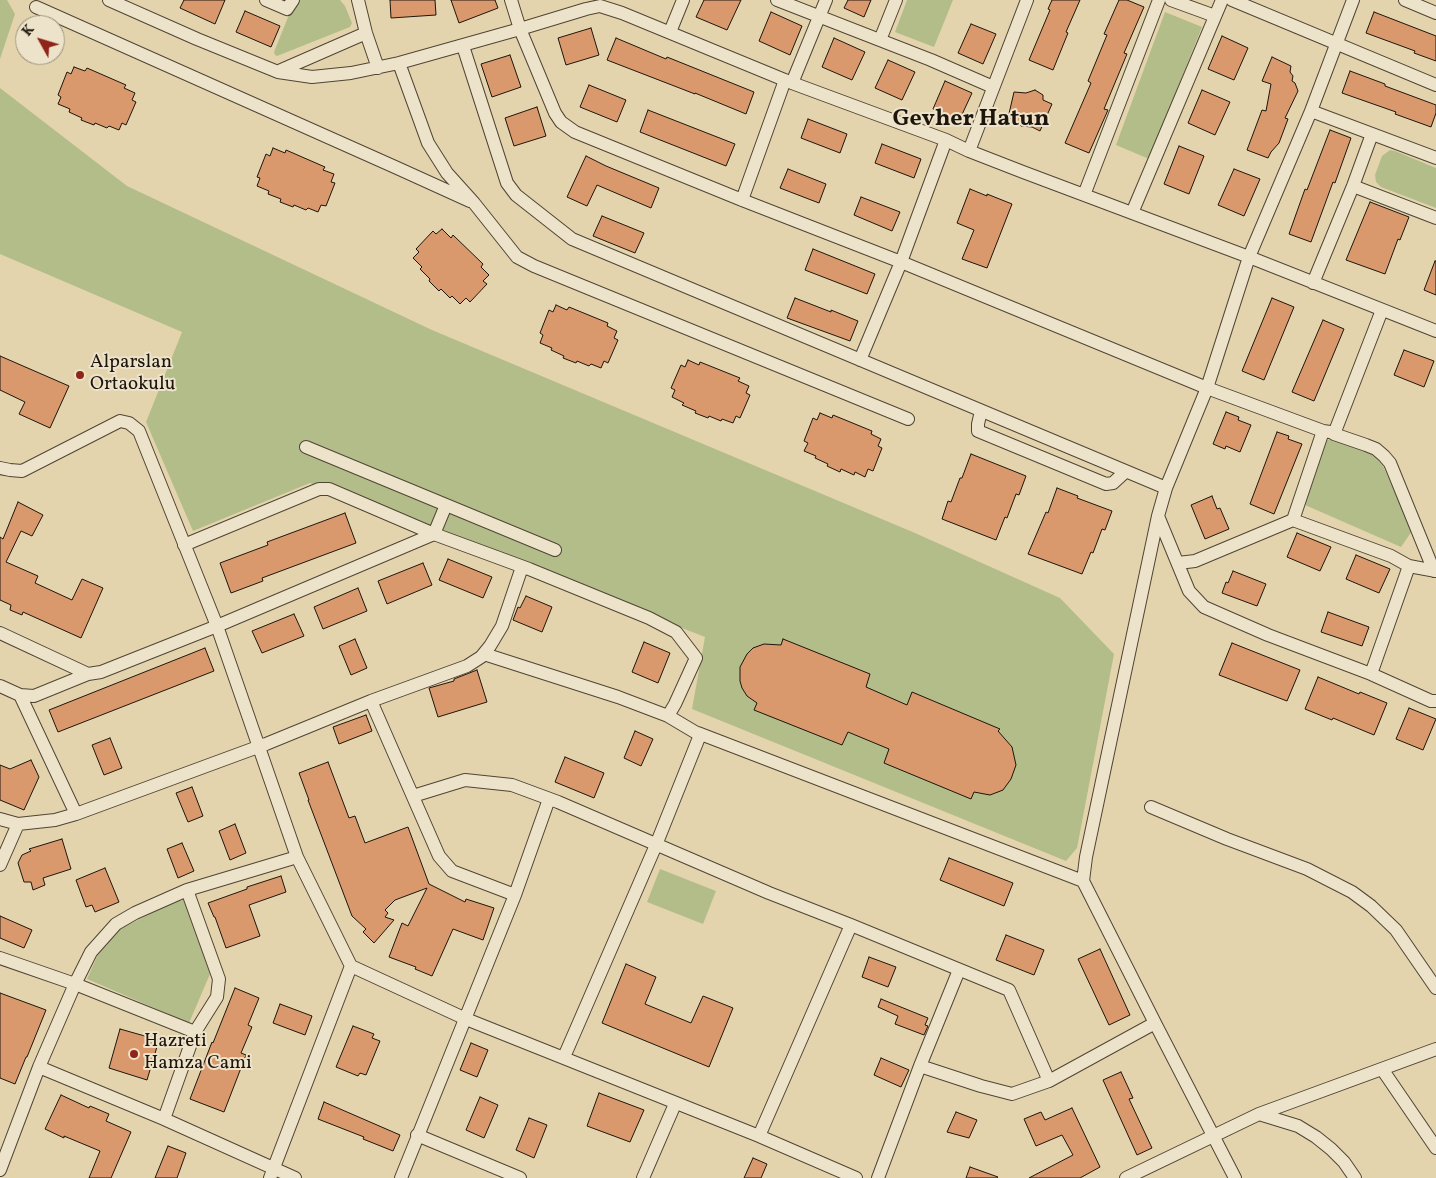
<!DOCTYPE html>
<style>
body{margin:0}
#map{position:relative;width:1436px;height:1178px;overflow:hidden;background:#e4d4ad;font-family:Vollkorn,serif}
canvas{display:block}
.north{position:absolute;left:15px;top:15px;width:50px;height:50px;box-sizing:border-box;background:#ede3ca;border:1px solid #9a917e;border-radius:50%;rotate:309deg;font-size:14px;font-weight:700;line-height:20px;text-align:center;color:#1d150c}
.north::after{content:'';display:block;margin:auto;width:18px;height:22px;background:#8f2418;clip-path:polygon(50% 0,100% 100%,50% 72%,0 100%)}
</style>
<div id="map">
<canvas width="1436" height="1178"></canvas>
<div class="north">K</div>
</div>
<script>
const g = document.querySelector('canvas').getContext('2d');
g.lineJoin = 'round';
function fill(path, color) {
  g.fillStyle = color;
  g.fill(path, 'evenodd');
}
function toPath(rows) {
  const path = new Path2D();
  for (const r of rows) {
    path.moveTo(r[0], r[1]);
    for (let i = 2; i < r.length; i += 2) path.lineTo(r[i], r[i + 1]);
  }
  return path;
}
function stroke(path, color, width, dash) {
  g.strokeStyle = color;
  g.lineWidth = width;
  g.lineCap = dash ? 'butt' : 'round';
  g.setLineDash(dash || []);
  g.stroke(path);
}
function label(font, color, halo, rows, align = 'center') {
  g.font = font + ' Vollkorn,serif';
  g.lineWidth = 4;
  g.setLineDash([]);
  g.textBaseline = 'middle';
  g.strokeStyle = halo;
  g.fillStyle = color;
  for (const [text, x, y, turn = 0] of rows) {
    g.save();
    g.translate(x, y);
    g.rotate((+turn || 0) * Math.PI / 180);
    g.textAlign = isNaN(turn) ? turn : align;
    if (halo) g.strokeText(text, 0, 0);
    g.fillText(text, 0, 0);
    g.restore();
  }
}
const green = toPath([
 [0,0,7,0,15,14,0,59],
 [295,0,340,0,345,6,352,23,350,27,277,56,275,55,274,52],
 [907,0,953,0,934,47,895,32],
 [1165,12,1202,27,1149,159,1116,145],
 [0,88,127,186,432,330,915,533,1060,598,1114,654,1077,848,1066,861,692,709,705,637,310,483,193,531,146,422,182,332,0,254],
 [1390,150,1395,151,1436,168,1436,208,1381,187,1376,182,1375,175,1382,156],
 [1337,438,1379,457,1412,531,1401,547,1305,505,1327,440],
 [660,869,716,891,703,924,647,902],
 [186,900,210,974,189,1023,87,979,100,950,118,930,176,901]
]);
const building = toPath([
 [184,0,225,0,215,24,180,8,184,0],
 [390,0,435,0,436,15,391,18,390,0],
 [451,0,495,0,498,8,459,23,451,0],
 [704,0,741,0,727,30,696,17,704,0],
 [848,0,871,0,864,17,844,8,848,0],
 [1052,0,1080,0,1066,32,1068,33,1053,70,1029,60,1050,10,1048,9,1052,0],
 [1119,0,1127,0,1144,7,1124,53,1127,54,1104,109,1108,110,1089,153,1065,143,1091,83,1088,81,1107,35,1104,34,1119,0],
 [245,11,280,26,271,47,236,32,245,11],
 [771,12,802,26,790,55,759,41,771,12],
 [1374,12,1436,36,1436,61,1414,53,1415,51,1366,33,1374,12],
 [971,24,996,34,983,64,958,53,971,24],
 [591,28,599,55,566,65,558,38,591,28],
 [1222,36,1248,48,1234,80,1208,69,1222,36],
 [616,38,666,59,667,57,754,92,746,114,695,93,695,94,607,60,616,38],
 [834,38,865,52,852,80,822,67,834,38],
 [510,55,521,87,492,97,481,64,510,55],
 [1272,57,1291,66,1290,72,1293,76,1292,81,1295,83,1298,91,1285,118,1288,119,1279,143,1271,152,1268,158,1247,150,1262,110,1266,111,1271,84,1262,81,1272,57],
 [888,60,915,72,902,100,875,88,888,60],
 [74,67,85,71,87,68,126,85,124,88,135,93,132,100,136,102,126,125,122,123,119,130,109,126,107,128,95,123,94,125,81,120,82,118,69,112,70,109,58,104,61,97,58,95,67,72,71,74,74,67],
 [1350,71,1385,84,1385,86,1436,105,1436,113,1431,127,1395,114,1396,112,1342,93,1350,71],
 [945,81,972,93,959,121,933,109,945,81],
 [589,85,626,100,617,122,580,107,589,85],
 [1035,90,1043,95,1043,100,1052,104,1040,131,1032,127,1021,126,1016,120,1008,118,1014,92,1026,93,1035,90],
 [1202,90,1230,102,1215,135,1188,123,1202,90],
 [537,107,546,136,514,146,505,118,537,107],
 [648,110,735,144,726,166,640,132,648,110],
 [808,119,847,134,840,153,801,138,808,119],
 [1330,130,1351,138,1335,183,1333,182,1311,242,1289,234,1305,189,1307,190,1330,130],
 [882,144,921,159,914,178,875,163,882,144],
 [1179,146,1204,156,1189,194,1164,184,1179,146],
 [273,148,285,153,286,150,325,167,323,170,334,174,331,182,335,183,326,206,321,205,318,212,308,208,306,210,294,205,293,207,280,202,281,199,268,194,269,191,257,186,260,178,257,177,266,154,270,156,273,148],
 [586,156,606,166,659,188,651,208,597,185,587,206,567,197,586,156],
 [788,169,826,184,819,203,780,188,788,169],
 [1234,169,1260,179,1244,216,1218,205,1234,169],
 [970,189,987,196,987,194,1012,204,987,268,962,259,974,230,957,223,970,189],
 [861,197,900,212,892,231,854,215,861,197],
 [1370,202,1409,217,1400,240,1398,239,1385,274,1346,260,1370,202],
 [602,216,644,233,635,253,593,236,602,216],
 [442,229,451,238,453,235,483,264,481,267,489,275,483,281,487,284,470,302,466,298,460,304,452,296,450,298,441,289,439,291,429,281,430,279,420,269,422,267,413,258,419,252,416,249,433,231,436,234,442,229],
 [813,249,875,274,867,294,805,270,813,249],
 [1435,261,1436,261,1436,295,1424,290,1435,261],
 [795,298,831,312,831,310,858,321,850,341,787,318,795,298],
 [1272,298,1294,307,1264,380,1242,371,1272,298],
 [556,305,567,310,569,307,608,323,607,326,617,331,614,338,618,340,608,363,604,361,601,368,591,364,589,366,577,361,576,363,563,358,564,356,551,350,552,348,540,343,543,335,540,333,549,310,553,312,556,305],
 [1323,320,1344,329,1314,401,1292,392,1323,320],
 [1404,350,1434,361,1424,387,1394,375,1404,350],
 [0,356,69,386,50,428,19,414,25,402,0,390,0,356],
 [688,360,699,365,700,362,740,378,738,381,749,386,746,393,750,395,740,418,736,416,733,423,722,419,721,421,709,416,708,418,695,413,696,411,682,405,684,403,672,397,675,390,671,388,681,365,685,367,688,360],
 [1226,412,1239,417,1238,420,1251,425,1240,452,1226,446,1225,449,1213,444,1226,412],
 [820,413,832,418,833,415,872,431,871,434,881,439,878,446,882,448,873,471,868,469,865,477,855,472,854,475,841,469,840,472,827,466,828,464,815,458,816,456,804,451,808,443,804,441,813,418,817,420,820,413],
 [1277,432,1289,436,1288,439,1302,444,1274,514,1250,504,1277,432],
 [971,454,1026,476,1019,495,1016,494,1007,518,1005,517,996,540,942,519,948,501,951,502,960,478,962,478,971,454],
 [1057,488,1078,496,1077,498,1112,511,1105,530,1102,529,1093,553,1091,552,1082,574,1028,554,1046,512,1048,513,1057,488],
 [1212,496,1217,509,1220,508,1229,529,1205,539,1191,505,1212,496],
 [18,502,43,515,32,536,21,531,6,562,38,576,35,583,72,600,82,579,103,588,81,638,23,612,22,615,10,610,11,605,0,600,0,537,3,539,18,502],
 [345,513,356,543,262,578,263,581,231,593,220,563,268,545,267,542,345,513],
 [1297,533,1331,547,1320,571,1287,557,1297,533],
 [1356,555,1390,569,1379,593,1346,579,1356,555],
 [448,559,492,577,483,598,439,580,448,559],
 [423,563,432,585,387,604,378,581,423,563],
 [1233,571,1266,584,1257,606,1222,593,1226,582,1228,583,1233,571],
 [358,588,367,611,323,629,314,607,358,588],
 [526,596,552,607,542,632,513,620,518,607,520,608,526,596],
 [1328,612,1369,627,1362,646,1321,632,1328,612],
 [294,614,304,636,262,653,252,631,294,614],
 [355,639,367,668,351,675,339,646,355,639],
 [783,639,870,674,866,687,907,705,912,692,1000,729,998,731,1012,747,1016,765,1011,779,1003,790,990,795,974,792,971,799,884,763,889,749,848,732,842,745,754,710,757,703,747,696,742,688,740,681,740,667,747,654,753,648,764,644,781,645,783,639],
 [644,642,670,653,658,683,632,672,644,642],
 [1232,643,1300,670,1287,701,1219,675,1232,643],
 [205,648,214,671,58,732,49,710,205,648],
 [477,670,487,702,438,717,429,688,454,681,454,679,477,670],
 [1318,677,1359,694,1360,692,1387,703,1374,735,1333,718,1332,720,1305,709,1318,677],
 [1409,708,1436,719,1423,750,1396,739,1409,708],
 [366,715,372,731,339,744,333,727,366,715],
 [635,731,653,739,641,766,624,758,635,731],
 [110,738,122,768,104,775,92,745,110,738],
 [565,757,604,773,594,798,555,782,565,757],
 [31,760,39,777,24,810,0,800,0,765,10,769,31,760],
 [328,762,349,818,355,816,365,843,408,827,429,884,465,902,466,899,494,908,483,940,453,929,432,976,415,969,416,967,389,957,402,923,408,926,427,888,395,900,385,910,388,913,385,917,394,920,374,943,363,932,366,929,352,916,308,800,309,800,299,773,328,762],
 [192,787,203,816,188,822,176,793,192,787],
 [235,824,246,853,230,860,219,831,235,824],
 [62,839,71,869,43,878,45,885,33,890,31,882,24,882,18,863,22,855,31,851,29,849,62,839],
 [182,843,194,871,178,878,167,849,182,843],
 [949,858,1013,883,1004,906,940,880,949,858],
 [105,868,119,902,95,912,92,905,86,907,76,880,105,868],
 [281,876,286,892,249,905,260,936,226,948,215,917,214,917,208,903,247,889,247,887,281,876],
 [0,916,32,930,24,948,0,938,0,916],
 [1006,935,1044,950,1034,975,996,960,1006,935],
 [1100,949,1130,1015,1109,1025,1078,959,1100,949],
 [869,957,896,967,888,987,862,977,869,957],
 [626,964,656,977,645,1004,691,1023,703,996,733,1008,709,1067,602,1023,626,964],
 [235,988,259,998,248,1025,252,1027,241,1053,246,1055,224,1112,190,1099,212,1042,213,1043,235,988],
 [0,993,46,1010,27,1057,26,1057,15,1084,0,1078,0,993],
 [881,999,928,1018,925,1025,928,1026,924,1035,895,1024,898,1016,878,1007,881,999],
 [280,1004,312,1016,305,1035,273,1023,280,1004],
 [353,1026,374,1034,372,1038,380,1041,366,1075,360,1073,358,1076,336,1067,353,1026],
 [120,1029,159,1040,147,1080,109,1068,120,1029],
 [471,1043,488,1050,477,1077,460,1070,471,1043],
 [881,1058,909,1070,901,1087,874,1075,881,1058],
 [1121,1072,1133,1098,1129,1099,1152,1148,1137,1155,1103,1080,1121,1072],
 [599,1093,644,1110,630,1142,587,1126,599,1093],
 [61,1095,89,1108,90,1106,109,1114,106,1121,131,1132,111,1178,89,1178,100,1151,64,1136,64,1138,45,1129,61,1095],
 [480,1097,498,1105,484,1138,466,1130,480,1097],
 [324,1102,400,1135,393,1151,363,1139,364,1137,318,1119,324,1102],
 [1072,1108,1100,1167,1080,1178,1029,1178,1073,1155,1062,1135,1036,1146,1024,1119,1041,1112,1045,1120,1072,1108],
 [956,1112,977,1120,969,1138,947,1132,956,1112],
 [529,1118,547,1125,534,1158,516,1150,529,1118],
 [168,1146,186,1153,177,1178,155,1178,168,1146],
 [753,1158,767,1164,761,1178,744,1178,753,1158],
 [970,1167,998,1177,997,1178,966,1178,970,1167]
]);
const minor = toPath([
 [109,0,197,39,278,72,312,77,351,73,399,63,520,29,586,9,600,6,622,13,792,83,946,140,969,151,1023,172,1249,257,1436,331],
 [266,0,287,9,293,0],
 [358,0,366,33,378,68],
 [511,0,520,29,555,113,561,122,575,132,742,200,901,262,1207,388,1323,431],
 [777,0,931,60,993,87],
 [1171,0,1215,16],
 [1232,0,1436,85],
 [1353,0,1311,111,1249,257,1207,388,1166,488,1158,516,1189,591,1204,607,1268,635,1371,674,1431,701,1436,701],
 [1405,0,1436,13],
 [36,7,395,167,470,201],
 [670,32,683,0],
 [880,40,896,0],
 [463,46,507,183,516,195,572,239,1166,488],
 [399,63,428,143,447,173,474,203,517,257,534,266,908,419],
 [279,71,366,33],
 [792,83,826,0],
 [1311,111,1436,158],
 [969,151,1027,0],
 [1353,186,1436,218],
 [1084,195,1159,0],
 [742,200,785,80],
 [1132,213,1222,0],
 [1313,283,1353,186,1372,134],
 [1382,310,1334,434,1366,445,1376,449,1384,456,1390,463,1434,571],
 [860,360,901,262,946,140],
 [981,411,978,424,978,431,1106,484,1113,483,1125,472],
 [306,447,555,550],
 [0,468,10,470,22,471,120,421,129,423,139,431,217,626,297,857,351,966,270,1178],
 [1293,520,1391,556,1409,566,1436,571],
 [184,545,319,489,329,489,434,534,446,505],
 [1178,563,1195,561,1293,520,1323,431,1330,432],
 [0,633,88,674,101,672,217,626,434,534,529,569,649,618,676,632,696,658,675,704,668,716,618,697,484,654],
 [1371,674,1409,566],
 [0,686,20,695,34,696,88,674],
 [20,695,76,814],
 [371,701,439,856,452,871,515,895,401,1178],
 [698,733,1083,881],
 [413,796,465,780,512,785,558,802,769,893,851,925,1009,990,1049,1081],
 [1151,807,1227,839,1307,869,1352,892,1371,906,1396,930,1436,988],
 [0,819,18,824,55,820,76,814,266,744,371,701,467,666,481,657,490,646,502,626,522,567],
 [0,865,18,824],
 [515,895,549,799],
 [0,958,75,984,195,1032],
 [351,966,466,1019,759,1136,856,1178],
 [1155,1023,1083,881,1086,857,1158,516],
 [564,1057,656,845,700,735,668,716],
 [920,1066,981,1086,1012,1094,1049,1081,1155,1023,1235,1178],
 [39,1067,164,1119,295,1178],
 [1382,1069,1436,1148],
 [1259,1114,1298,1126,1316,1137,1331,1149,1344,1162,1355,1178],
 [164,1119,195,1032,217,997,219,979,187,890],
 [417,1135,520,1178],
 [759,1136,851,925],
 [0,1170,39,1067,75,984,91,952,116,924,135,913,187,890,297,857],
 [643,1178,675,1104],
 [878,1178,920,1066,959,970],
 [1126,1178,1259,1114,1436,1049]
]);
const markers = [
 [80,375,5,"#8f2418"],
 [134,1054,5,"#8f2418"]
];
const poiNames = [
 ["Alparslan",90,364],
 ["Ortaokulu",90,386],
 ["Hazreti",144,1043],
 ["Hamza Cami",144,1065]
];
const districtNames = [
 ["Gevher Hatun",971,121]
];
fill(green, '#b3bd8a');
fill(building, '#da996d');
stroke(building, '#1d150c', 1);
stroke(minor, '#4f4534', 14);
stroke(minor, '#ede3ca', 12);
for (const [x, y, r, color] of markers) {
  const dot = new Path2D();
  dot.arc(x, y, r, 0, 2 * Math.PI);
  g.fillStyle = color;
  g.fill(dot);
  stroke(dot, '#ede3ca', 2);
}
label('19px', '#1d150c', '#ede3ca', poiNames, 'left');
label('bold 24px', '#1d150c', '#ede3ca', districtNames);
</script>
